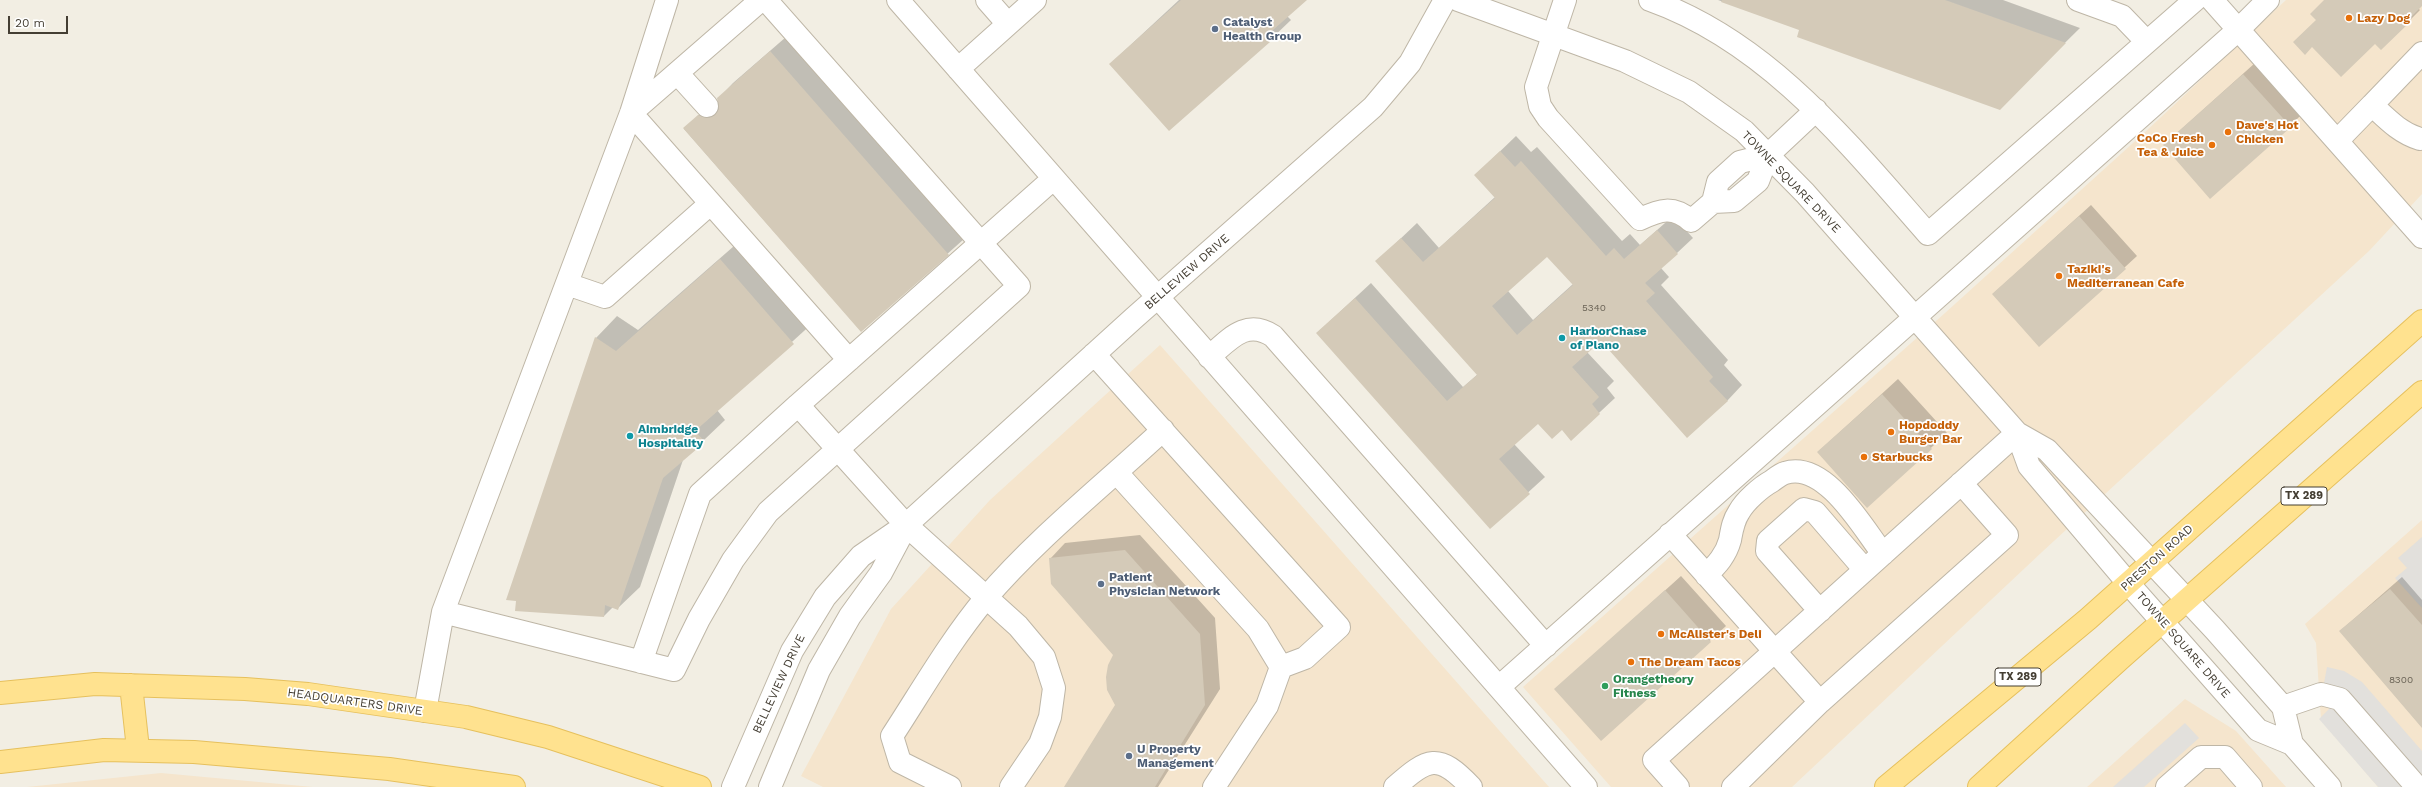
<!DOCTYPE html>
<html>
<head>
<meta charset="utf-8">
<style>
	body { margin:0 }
	#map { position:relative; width:2422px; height:787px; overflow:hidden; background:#f2eee3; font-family:"Work Sans",sans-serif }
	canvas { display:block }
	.scale { position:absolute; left:8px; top:16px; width:60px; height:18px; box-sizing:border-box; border:2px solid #443e33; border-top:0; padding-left:5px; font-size:12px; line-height:14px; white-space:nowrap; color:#443e33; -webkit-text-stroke:3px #fff; paint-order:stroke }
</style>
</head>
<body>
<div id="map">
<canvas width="2422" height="787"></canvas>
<div class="scale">20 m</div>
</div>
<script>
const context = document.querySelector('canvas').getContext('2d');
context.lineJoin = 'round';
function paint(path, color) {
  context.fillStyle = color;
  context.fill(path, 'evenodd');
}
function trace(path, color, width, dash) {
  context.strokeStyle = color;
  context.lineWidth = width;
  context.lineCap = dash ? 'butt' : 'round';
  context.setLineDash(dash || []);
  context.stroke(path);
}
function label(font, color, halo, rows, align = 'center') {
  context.font = font + ' "Work Sans",sans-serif';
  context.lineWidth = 3.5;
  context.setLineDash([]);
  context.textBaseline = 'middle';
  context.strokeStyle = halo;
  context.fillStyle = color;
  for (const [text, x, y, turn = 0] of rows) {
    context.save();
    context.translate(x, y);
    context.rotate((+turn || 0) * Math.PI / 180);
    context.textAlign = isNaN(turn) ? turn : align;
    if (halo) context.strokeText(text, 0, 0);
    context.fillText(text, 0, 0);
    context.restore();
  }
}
paint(new Path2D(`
	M2286,0H2422V194L2369,251L2042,552L1792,787H1611L1523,687L1945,313L2143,134Z
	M1160,345L1549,787H823L801,776L891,609L990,500Z
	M2422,520V787H2378L2321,720L2316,643L2305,624Z
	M2185,699L2236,731L2286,787H2087Z
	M161,773L313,787H27Z`), '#f5e5cd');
paint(new Path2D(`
	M2422,537V608L2395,578L2407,568L2398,558Z
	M2327,667L2344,671L2362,682L2422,751V787H2378L2319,719L2329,709L2324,683Z
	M2185,723L2199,738L2144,787H2113Z`), '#e2e0dc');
paint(new Path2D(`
	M1179,0H1305L1287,16L1291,20L1269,41L1110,64Z
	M1718,0H2003L2080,28L1999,108L1801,30Z
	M2325,0H2422V4L2418,8L2420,10L2408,22L2375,43L2317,20Z
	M786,37L964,239L861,331L684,129L714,100L718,101V99L733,83Z
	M2255,63L2302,114L2290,126L2176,134Z
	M1516,136L1531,152L1537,147L1622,241L1630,234L1640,245L1673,216L1693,238L1661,268L1669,277L1661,285L1728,360L1724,365L1742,385L1727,401L1601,340L1587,352L1614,381L1607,388L1615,398L1571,439L1562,429L1538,423L1514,444L1545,477L1490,527L1317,333L1371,283L1463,387L1478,374L1377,261L1417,223L1439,248L1495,197L1491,160ZM1547,256L1573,284L1533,320L1508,291Z
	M2091,205L2137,256L2039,346L1993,294Z
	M742,239L815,321L717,410L725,420L683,460L640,587L618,608L613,607L604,616L596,338L617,316L638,330Z
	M1898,379L1947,433L1867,507L1818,452Z
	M1140,535L1215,618L1220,689L1158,787H1068L1116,705L1114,654L1050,559L1065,543Z
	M1681,576L1726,626L1601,740L1556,689Z
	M2402,577L2422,600V727L2340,631Z`), '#0003');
paint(new Path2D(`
	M1181,0H1307L1265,37L1270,42L1169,131L1109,64Z
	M1722,0H1945L2066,43L2000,110L1797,37L1799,30L1721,2Z
	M2324,0H2422V6L2407,21L2409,23L2381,50L2375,44L2341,77L2312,47L2305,55L2293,42L2316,20L2310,14Z
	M770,51L949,255L861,332L683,128L698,115L709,118L715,115L719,109L717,98Z
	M2243,74L2291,127L2210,199L2163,145Z
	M1500,151L1515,167L1521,161L1606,256L1614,248L1624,259L1657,230L1678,254L1645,283L1655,293L1646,301L1713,377L1709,381L1728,401L1687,438L1601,341L1572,367L1599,397L1592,404L1600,414L1571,441L1562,430L1552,439L1538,424L1499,459L1530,494L1490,529L1316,333L1355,298L1447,401L1477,375L1375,261L1401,238L1423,262L1495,198L1474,175ZM1547,257L1573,285L1517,335L1492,306Z
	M2079,216L2126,269L2039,347L1992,294Z
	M720,259L794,344L695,431L705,442L663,478L618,610L605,605L604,617L515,611L516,601L506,600L595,337L616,351Z
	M1882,394L1932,449L1867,508L1817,452Z
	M1125,550L1200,634L1205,705L1155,787H1064L1115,705L1107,690L1106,677L1108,665L1113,655L1051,584L1049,558Z
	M2390,589L2422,625V728L2339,631Z
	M1665,590L1711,642L1601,741L1554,689Z`), '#d4cab8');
const minor = new Path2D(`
	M761,0L631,113L849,360
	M898,0L1586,787
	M987,0L1008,24
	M1458,0L1625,61L1689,92L1744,131L1805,193L2017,433L2047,450L2215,630L2283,707L2292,744L2330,787
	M1565,0L1536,87L1540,106L1548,118L1640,219C1660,210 1673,205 1691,221L1713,202L1718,182L1740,162L1768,155
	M1650,0C1768,42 1848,143 1928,234L2147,42L2122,16L2078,0
	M2212,0L2422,237
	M2147,42L2195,0
	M958,69L1035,0
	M678,74L707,106
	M2372,105L2422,53
	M2337,141L2372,105C2387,119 2400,133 2420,139
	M1713,202L1734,201L1758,181L1768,155L1816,110
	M567,284L605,297L710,204
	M1094,354L1339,627L1305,658L1281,667
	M1209,357C1229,340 1246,318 1273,336L1546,646
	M2017,433L2029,466L2128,583L2258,730L2292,744
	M1117,473L1258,629L1281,667L1267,706L1214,787
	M1670,534L1820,702
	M1706,575C1717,565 1726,555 1730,540C1732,529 1733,521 1739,512C1745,501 1761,487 1772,481C1776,478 1781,474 1785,473C1825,460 1863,528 1883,554
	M1820,611L1767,551L1768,541L1804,509L1815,512L1865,570
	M443,612L674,670L699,619L733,560L768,512L1019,286L766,0
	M641,662L700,494L798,405
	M1499,687L2238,30L2268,0
	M2283,707L2321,694L2340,699L2417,787
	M425,711L443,612L631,113L667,0
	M733,787L792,651L825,597L861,556L906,525L1134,318L1373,107L1410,63L1445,0
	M770,787L819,670L850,616L881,573L905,528
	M950,787L900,762L892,736C922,690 950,641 985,599C1038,537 1104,485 1163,430
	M1011,787L1040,744L1050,717L1054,688L1044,657L1018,626L906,525L798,405L1053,179
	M1395,787C1428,758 1438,752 1471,787
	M1678,787L1654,760L2017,433
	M1733,787L1820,702L2007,535L1961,483
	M2167,787L2201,757H2225L2251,787`);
const major = new Path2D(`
	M131,685L138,749
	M0,693L95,684L245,689L308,694L466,717L548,737L700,787
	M0,762L104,750L194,752L389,769L514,787
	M1886,787L2088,619L2422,321
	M1979,787L2121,658L2422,392`);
trace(minor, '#beb6a6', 24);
trace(major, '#e6c05d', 24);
trace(minor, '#fff', 22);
trace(major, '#ffe28f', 22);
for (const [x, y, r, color] of [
	[2349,18,4,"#e8710a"],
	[1215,29,4,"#5c6f8a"],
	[2228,132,4,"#e8710a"],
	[2212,145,4,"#e8710a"],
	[2059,276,4,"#e8710a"],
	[1562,338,4,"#0f9aa8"],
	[1891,432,4,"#e8710a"],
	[630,436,4,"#0f9aa8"],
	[1864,457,4,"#e8710a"],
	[1101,584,4,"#5c6f8a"],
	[1661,634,4,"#e8710a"],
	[1631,662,4,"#e8710a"],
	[1605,686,4,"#2e9e5b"],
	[1129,756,4,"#5c6f8a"]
]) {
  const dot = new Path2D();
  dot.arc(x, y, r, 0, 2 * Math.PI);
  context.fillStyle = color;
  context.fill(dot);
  trace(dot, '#fff', 1.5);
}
label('10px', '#686154', null, [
	["5340",1594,308],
	["8300",2401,680]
]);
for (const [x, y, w] of [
	[2304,496,46],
	[2018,677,46]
]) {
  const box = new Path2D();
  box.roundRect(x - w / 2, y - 9, w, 18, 3);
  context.fillStyle = '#fff';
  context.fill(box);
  trace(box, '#443e33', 1);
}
label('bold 11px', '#443e33', null, [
	["TX 289",2304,496],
	["TX 289",2018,677]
]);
label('bold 12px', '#c56008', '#fff', [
	["Lazy Dog",2357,18],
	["Dave's Hot",2236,125],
	["Chicken",2236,139],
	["CoCo Fresh",2204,138,"right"],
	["Tea & Juice",2204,152,"right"],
	["Taziki's",2067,269],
	["Mediterranean Cafe",2067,283],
	["Hopdoddy",1899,425],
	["Burger Bar",1899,439],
	["Starbucks",1872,457],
	["McAlister's Deli",1669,634],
	["The Dream Tacos",1639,662]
], 'left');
label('bold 12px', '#4e5e75', '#fff', [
	["Catalyst",1223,22],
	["Health Group",1223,36],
	["Patient",1109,577],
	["Physician Network",1109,591],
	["U Property",1137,749],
	["Management",1137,763]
], 'left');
label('12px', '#443e33', '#fff', [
	["TOWNE SQUARE DRIVE",1791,182,46],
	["BELLEVIEW DRIVE",1187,272,-41],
	["PRESTON ROAD",2157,558,-42],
	["TOWNE SQUARE DRIVE",2183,645,49],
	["BELLEVIEW DRIVE",779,684,-65],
	["HEADQUARTERS DRIVE",355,702,8]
]);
label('bold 12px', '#0d838f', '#fff', [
	["HarborChase",1570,331],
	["of Plano",1570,345],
	["Aimbridge",638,429],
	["Hospitality",638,443]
], 'left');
label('bold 12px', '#27864d', '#fff', [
	["Orangetheory",1613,679],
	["Fitness",1613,693]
], 'left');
</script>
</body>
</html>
